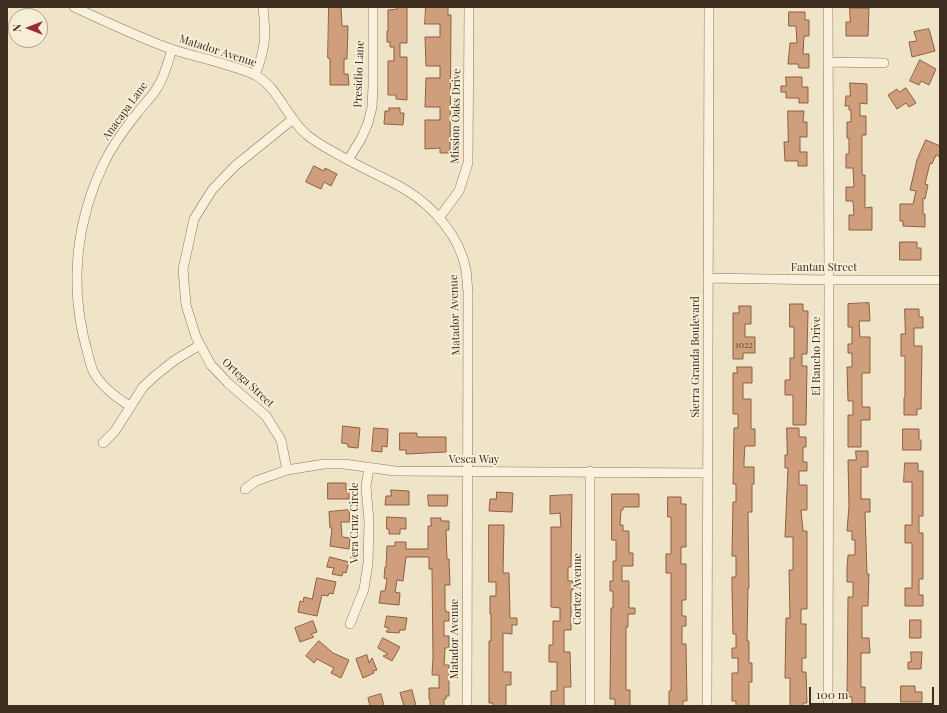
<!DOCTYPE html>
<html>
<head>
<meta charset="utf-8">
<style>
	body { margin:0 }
	#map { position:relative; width:947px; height:713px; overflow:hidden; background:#f0e4c8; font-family:"Playfair Display",serif }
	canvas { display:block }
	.frame { position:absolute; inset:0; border:8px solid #3d2e20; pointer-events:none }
	.north { position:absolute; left:8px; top:8px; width:40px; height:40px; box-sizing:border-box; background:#f7eed8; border:1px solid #ada18e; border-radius:50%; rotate:270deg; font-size:11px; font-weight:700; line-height:16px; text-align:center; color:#3d2e20 }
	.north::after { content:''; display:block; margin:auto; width:14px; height:18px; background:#9e2a2b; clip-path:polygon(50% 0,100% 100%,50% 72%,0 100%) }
	.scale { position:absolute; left:809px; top:687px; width:125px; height:18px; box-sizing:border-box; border:2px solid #3d2e20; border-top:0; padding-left:5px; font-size:12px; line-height:14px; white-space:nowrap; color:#3d2e20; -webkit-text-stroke:3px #f7eed8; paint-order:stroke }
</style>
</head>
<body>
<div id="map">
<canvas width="947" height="713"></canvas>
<div class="frame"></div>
<div class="north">N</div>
<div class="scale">100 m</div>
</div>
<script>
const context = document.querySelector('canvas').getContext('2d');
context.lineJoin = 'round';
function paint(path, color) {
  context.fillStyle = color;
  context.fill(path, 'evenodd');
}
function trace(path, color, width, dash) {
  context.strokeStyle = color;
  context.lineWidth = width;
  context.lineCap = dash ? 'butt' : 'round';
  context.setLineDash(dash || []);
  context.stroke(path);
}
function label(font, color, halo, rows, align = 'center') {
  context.font = font + ' "Playfair Display",serif';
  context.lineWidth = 4;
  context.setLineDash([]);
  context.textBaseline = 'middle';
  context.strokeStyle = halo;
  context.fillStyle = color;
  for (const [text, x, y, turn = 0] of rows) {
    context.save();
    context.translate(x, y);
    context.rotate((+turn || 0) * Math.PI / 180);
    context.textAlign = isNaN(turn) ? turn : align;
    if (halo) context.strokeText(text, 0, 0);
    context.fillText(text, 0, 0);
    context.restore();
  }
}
const building = new Path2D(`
	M329,7H341L342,26H348L347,59H344V74H348L349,85H330V59L328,58Z
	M397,7H407V43H400V57H407V100L396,99V95H388V61H394V47H390V42H387V31H388V10L397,9Z
	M426,7H448V15H451L450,153H440V148L425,149V120H440V107H425L426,78H440V66H426L425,37H440V24H425Z
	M850,8H869L868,36H846V22H850Z
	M789,12H805V20H809V36H804L803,54H809V68H799L798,64H788L790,43H797L796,26H789Z
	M929,29L935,51L912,57L909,42L917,41L914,32Z
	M920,60L936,69L929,85L921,81L919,85L910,81Z
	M786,77H802V87H808V103H799V98H786V92H781V86H786Z
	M850,83L867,84V104L860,103V116H866V135H862V175H865V208L872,207V230H849V215H854L853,201H846V187H854L853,168H846V154H849V138H847V122H851V110H849V106H845L846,96H850Z
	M906,88L916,103L909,107L906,103L897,109L888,95L897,89L899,92Z
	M389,108H400V113H404L403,125L384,124L385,111H389Z
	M788,111H804L803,122H807V137H800V152H807V166H798V161H785L784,142H788Z
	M926,140L940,146V157L936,155L932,164L930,163L925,184L928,185L925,199L923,198V214H925V227L903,226V221H900V204H913L916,191L910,190L917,160Z
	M314,166L324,171L325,168L337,174L331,186L324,182L321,189L306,182Z
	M900,242H917V248H921V260H900Z
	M869,303L870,321H859L860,337H870V373H862V407H870V420H861V447H848V415H853V401H848L847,367H852V353H848V344H852V327H848V304Z
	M790,304H803V311H808L807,354H802V366H807L806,425H793V395H785V380H790V358H794V327H790Z
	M739,306H751V324H745V337H755V353H743V359H733V313H739Z
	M905,309H919V317H923V328H914V346H922L921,409H917V415H904V398H905V356H901V334H905Z
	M737,367H752V383H743V399H751V429H755V446H745L744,461V467H754V484H752V512H748L749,588H748L747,641H749V663H752V682H749V706H736V701H732V673H738V658H732V648H736V634H733L732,588V577H736V556H732L733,502H736V484H733L734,428H738V414H733V373H737Z
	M343,426L360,428L358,448L348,447V444L342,443Z
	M374,428L388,429L387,447L382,446V452L372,451Z
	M787,428H799V437H806V447H803V462H807V471H799V485H807V510H801L803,531H807V609H801V624H806V658H802V672H806L807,703H803V706H790V678H785L786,618H790L789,570H793V537H785L788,468H785V455H787Z
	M903,429H919V440H921V450H903Z
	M400,433H417V437H446V452L406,454V450H400Z
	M856,451H868V467H861V499H870V512H865L867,574H869L868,606H862V638H869L870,653H861V687H865V706H852V697H847L848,597H853V582H847V568L848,555H855V540H852V531H847L849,506L848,460H856Z
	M905,463H918V471H923V516H919V533H923V579H919V595H923V606H905V588H912V543H905V525H912V482H904Z
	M328,483H346V490H349V499H328Z
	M391,490L409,491V505H385L386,496H391Z
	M497,492L513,493L512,512L489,511L490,499H496Z
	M612,494H639V507H623V510H621L620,525H623V531H629V553H633V566H622V581H629V608H635V614H628V627H626V690H630V706H615V699H610L611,608H613V591H610V581H613V561H616V540H612Z
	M428,495H448L447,506H429Z
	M572,495L571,567H568V581H573V590H571V630H564V652H570L571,687H564V706H551V691H557V662H549V645H553V621H560V608L551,607V527H561L560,513L550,514V496Z
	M668,497H681V504H686V547H681V564H686V600H682V616H686V626H682V644H686L687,701H683V706H669V691H671V573H666V554H671V517H668Z
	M349,510L350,522H341L342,537L350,538L349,549L330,546L332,528H330L329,512Z
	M387,517L406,518V529H400V534H389V529H387Z
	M431,518H441V521H449V530H446L447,559H449L450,585H445V610H446V612H449V621H444V636H449V648H445L444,665H449V696H446V699H444V706H430V699H429V688H439V675H432L433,658L432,569H429V557H406L403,581L397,580L395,592L400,593L399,605L379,603L381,591H385L387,579L384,578L385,567H386L387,546H395V542H406V549H428V526H431Z
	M489,525H504L503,573H509L510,618H517V625H512V634L503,633V672H511V685H506V706H493V703H489V641H491V614H490V596H496V582H489Z
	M330,557L349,562L346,573L343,572L342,576L332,574L334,568L327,567Z
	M317,578L336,582L333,594L329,593L328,596L322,595L317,616L298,612L300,601L303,602L304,597L312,599Z
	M387,616L407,618L405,630H400L399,633L386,632L389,628L385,627Z
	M910,620H921V638H910Z
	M313,621L317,632L311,634L314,637L300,642L295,628Z
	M383,638L400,647L392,661L383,656L388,654L378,648Z
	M319,641L333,653L349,660L341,678L331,673L334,668L317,659L314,663L306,656Z
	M911,652H922L921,669H908V662H911Z
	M367,655L369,663L372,658L377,670L373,671L374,673L363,678L356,659Z
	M901,686H915V692H922V702H901Z
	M412,690L416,706H404L400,693Z
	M381,694L384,706H370L368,698Z`);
paint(building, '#cf9f7d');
trace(building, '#8d5f41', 1);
const minor = new Path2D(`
	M74,7C106,22 138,37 171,49C189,55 208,59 227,65C236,68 246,70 255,75C279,88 286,117 306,134C315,142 328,149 339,155C361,168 384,177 406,190C434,207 460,237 466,270C467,277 467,284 468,291L467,706
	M828,62L884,63
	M255,75C266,48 266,35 263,7
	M348,160L361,139L368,123L372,107L373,86V7
	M439,218L459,191L468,163L469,7
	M708,278L829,280H940
	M130,406C115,397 101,386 93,371C89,361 87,349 84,339C70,280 77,220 103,165C112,146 125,128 138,112C144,104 152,97 157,88C165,76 168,62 172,49
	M103,443L115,431L143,387L156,375L175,360L200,345
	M287,470L281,440L266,416L228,383L211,365L196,337L186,305L183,269L194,219L212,190L235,166L293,119
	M245,489L256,481L287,470L324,464H344L395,471L708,473
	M350,624L364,589L368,563L369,521L366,487L369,467
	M590,706V471
	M707,706L709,7
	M828,706L829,280L828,7`);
trace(minor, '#8d765c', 10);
trace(minor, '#faf1dc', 9);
label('9px', '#624a37', null, [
	["1022",744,345]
]);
label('11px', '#3d2e20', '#f7eed8', [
	["Matador Avenue",218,51,18],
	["Presidio Lane",359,74,-88],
	["Anacapa Lane",125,111,-54],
	["Mission Oaks Drive",456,116,-89],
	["Fantan Street",824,268],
	["Matador Avenue",455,315,-92],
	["El Rancho Drive",817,356,-90],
	["Sierra Granda Boulevard",696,357,-90],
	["Ortega Street",248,383,43],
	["Vesca Way",474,460],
	["Vera Cruz Circle",355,523,-90],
	["Cortez Avenue",578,589,-90],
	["Matador Avenue",455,639,-90]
]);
</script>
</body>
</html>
